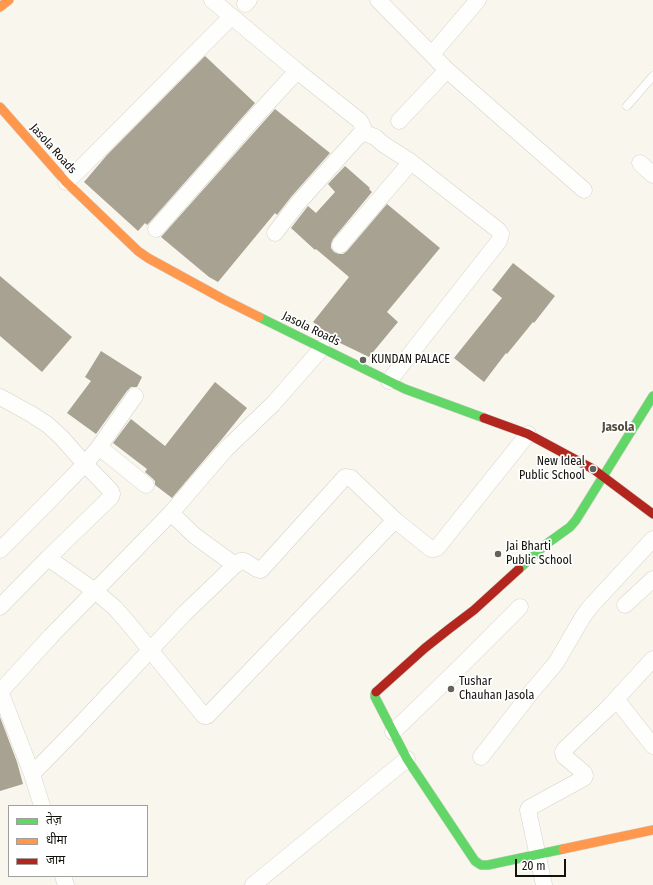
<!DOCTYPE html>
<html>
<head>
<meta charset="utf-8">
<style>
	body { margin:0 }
	#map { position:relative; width:653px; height:885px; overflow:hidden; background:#f9f6ee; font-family:"Fira Sans Condensed","Noto Sans Devanagari",sans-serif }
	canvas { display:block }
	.legend { position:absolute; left:8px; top:805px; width:140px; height:72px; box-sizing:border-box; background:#fff; border:1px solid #a1a09e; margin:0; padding:5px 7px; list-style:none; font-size:12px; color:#13120d }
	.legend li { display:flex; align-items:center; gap:8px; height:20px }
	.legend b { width:20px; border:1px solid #a1a09e }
	.scale { position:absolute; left:515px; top:859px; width:51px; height:18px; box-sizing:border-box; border:2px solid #13120d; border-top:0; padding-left:5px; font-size:12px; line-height:14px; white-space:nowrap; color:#13120d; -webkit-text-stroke:3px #fff; paint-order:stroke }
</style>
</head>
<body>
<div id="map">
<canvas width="653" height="885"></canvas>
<ul class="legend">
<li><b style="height:5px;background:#63d668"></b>तेज़</li>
<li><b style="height:5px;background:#ff974d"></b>धीमा</li>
<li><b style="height:5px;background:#b3261e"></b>जाम</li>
</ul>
<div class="scale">20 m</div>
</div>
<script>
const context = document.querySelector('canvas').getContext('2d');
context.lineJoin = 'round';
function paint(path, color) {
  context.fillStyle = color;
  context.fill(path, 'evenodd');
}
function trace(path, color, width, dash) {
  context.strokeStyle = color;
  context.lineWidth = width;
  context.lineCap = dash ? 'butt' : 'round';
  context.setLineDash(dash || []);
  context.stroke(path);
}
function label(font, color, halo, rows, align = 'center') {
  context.font = font + ' "Fira Sans Condensed",sans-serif';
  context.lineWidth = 3.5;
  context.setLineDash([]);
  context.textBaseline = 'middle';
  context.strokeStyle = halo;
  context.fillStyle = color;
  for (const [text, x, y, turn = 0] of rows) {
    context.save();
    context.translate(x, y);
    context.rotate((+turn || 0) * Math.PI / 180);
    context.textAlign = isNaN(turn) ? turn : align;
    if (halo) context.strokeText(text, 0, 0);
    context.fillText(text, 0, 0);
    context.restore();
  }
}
paint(new Path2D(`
	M205,56L255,103L149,223L147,225L145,223L138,231L84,182L107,155Z
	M275,109L330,153L291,197L277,215L275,213L218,282L209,277L161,237Z
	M345,166L370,188L369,189L372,192L333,239L331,244V248L334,252L339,254H343L347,251L387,204L440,248L387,312L398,322L369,357L338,342L313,322L349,277L316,249L315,250L291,228L308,206L316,213L335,192L328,184Z
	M513,263L555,296L534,323L533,322L507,354L506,353L484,382L454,358L502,298L492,290Z
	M0,276L72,337L42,372L0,336Z
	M101,351L142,377L137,387H131L127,391L96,434L67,413L91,381L85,377Z
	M215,382L247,408L222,439L172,498L155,485V481L152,478L145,472L147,469L113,443L131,419L165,446Z
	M0,717L17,762L23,784L0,791Z`), '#a8a292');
const lane = new Path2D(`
	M627,106L653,76`);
const street = new Path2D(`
	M212,0L297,71L360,121L363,127L362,132L298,203L275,233
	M378,0L447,70L584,190
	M245,4L249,0
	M432,54L478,0
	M399,121L447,70
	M362,132L375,137L383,144L411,162L498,230L501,234L499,241L389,381
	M640,163L653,175
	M66,182L79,170L231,17
	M156,229L255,117L297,71
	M340,245L411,162
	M0,397L31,414L48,425L62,438L85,464L111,491L112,494L111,497L48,558L95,591L171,513L226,449L273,404L322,348
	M99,447L146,485
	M171,513L195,536L235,565
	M0,550L47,503L85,464L99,447L135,396
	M625,605L653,579
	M0,607L48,558
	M0,691L32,774L42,806
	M0,692L51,636L95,591L115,608L129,624L204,716H207L395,520
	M616,699L653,746
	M393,732L461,666L520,607
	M481,757L533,690L556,663L567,644L584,615L591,606L653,539
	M32,774L77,728L185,613L235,565L241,561H244L257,569L261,570L345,477L351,478L395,520L431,549H434L437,548L528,434
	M63,876L66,885
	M253,885L407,759
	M544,885L528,810L529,808L584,778L585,776L584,773L564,756L563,752L565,749L607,709L653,659`);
const fast = new Path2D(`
	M259,317L405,389L484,418
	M519,569L545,545L570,527L576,520L653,396
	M376,692L375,694V697L407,759L475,861L481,865H488L563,849`);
const slow = new Path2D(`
	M0,7L9,0
	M0,107L66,182L138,251L148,258L223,299L259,317
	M563,849L653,830`);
const jam = new Path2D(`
	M484,418L528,434L593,469L653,514
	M376,692L425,648L449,629L474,610L519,569`);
trace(lane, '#d4d2cb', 9);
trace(street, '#d4d2cb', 17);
trace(fast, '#d4d2cb', 10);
trace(slow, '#d4d2cb', 10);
trace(jam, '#d4d2cb', 10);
trace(lane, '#fefefc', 8);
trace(street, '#fefefc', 16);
trace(fast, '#63d668', 9);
trace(slow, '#ff974d', 9);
trace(jam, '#b3261e', 9);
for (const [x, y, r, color] of [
	[363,360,4,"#64625c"],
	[593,469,4,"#64625c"],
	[498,554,4,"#64625c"],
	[451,689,4,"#64625c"]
]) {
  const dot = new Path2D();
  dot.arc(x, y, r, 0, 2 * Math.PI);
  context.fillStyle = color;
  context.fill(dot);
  trace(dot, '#fff', 1.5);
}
label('12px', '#13120d', '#fff', [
	["Jasola Roads",53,149,48],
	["Jasola Roads",311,329,26]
]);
label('12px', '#13120d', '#fff', [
	["KUNDAN PALACE",371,360],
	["New Ideal",585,462,"right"],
	["Public School",585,476,"right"],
	["Jai Bharti",506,547],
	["Public School",506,561],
	["Tushar",459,682],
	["Chauhan Jasola",459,696]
], 'left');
label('bold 13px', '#534f43', '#fff', [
	["Jasola",618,427]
]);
</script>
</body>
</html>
